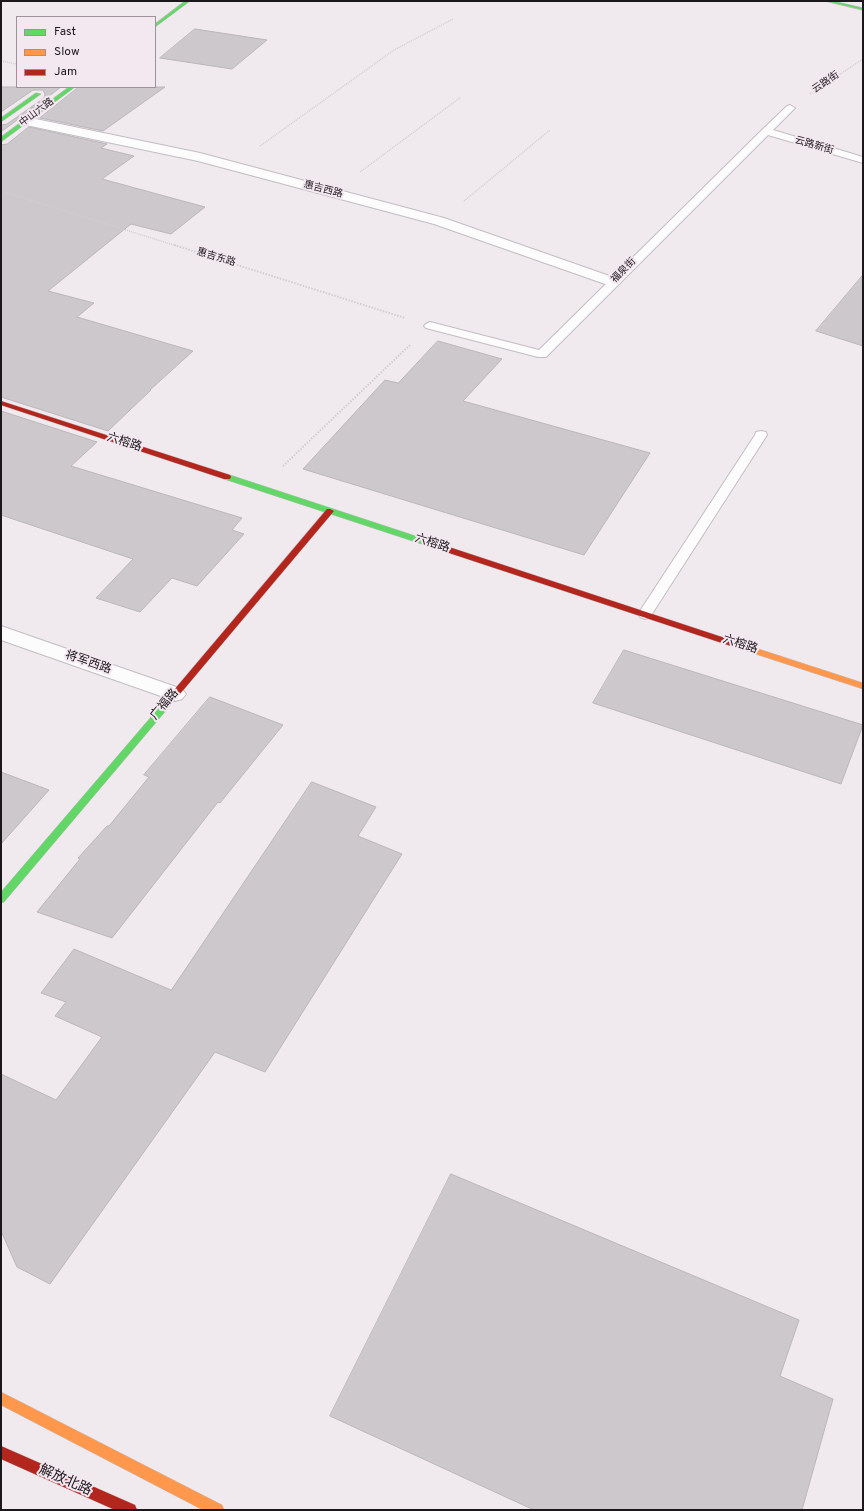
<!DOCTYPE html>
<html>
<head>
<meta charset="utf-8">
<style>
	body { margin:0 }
	#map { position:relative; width:864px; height:1511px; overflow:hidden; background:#f0eaef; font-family:Overpass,sans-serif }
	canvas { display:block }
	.frame { position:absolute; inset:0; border:2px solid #1c171b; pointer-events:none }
	.legend { position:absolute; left:16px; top:16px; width:140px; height:72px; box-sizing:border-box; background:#f3e7f0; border:1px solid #9d949b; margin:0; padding:5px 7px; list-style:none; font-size:12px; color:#1c171b }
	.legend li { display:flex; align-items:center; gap:8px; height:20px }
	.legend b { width:20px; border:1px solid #9d949b }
</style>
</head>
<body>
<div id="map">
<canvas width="864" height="1511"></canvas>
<div class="frame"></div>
<ul class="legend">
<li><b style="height:5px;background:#63d668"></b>Fast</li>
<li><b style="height:5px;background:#ff974d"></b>Slow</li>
<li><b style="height:5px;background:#b3261e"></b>Jam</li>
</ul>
</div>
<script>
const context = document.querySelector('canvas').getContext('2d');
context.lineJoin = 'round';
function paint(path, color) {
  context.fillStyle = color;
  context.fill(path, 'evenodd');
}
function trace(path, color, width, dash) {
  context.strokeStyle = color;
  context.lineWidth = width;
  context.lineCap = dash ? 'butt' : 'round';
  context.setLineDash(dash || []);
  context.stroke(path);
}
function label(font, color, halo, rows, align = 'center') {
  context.font = font + ' Overpass,"Noto Sans SC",sans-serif';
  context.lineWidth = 4;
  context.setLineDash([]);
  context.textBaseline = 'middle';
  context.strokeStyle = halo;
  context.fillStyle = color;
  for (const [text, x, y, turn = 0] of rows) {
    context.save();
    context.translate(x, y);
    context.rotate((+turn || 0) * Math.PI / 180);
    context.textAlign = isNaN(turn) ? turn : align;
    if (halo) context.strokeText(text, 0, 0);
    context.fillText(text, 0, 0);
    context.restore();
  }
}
const building = new Path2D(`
	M195,29L267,40L232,69L160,58Z
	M1,87H61L1,132V125L7,124L44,98L45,94L43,90H33L1,112Z
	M79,87H165L103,131L40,118Z
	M29,127L107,144L101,148L134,156L102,179L205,207L171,234L131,224L48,291L94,303L77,317L193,351L150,390H151L108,431L1,397V145L7,144Z
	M863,275V346L816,331Z
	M438,341L502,359L463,401L650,453L584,555L303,469L385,380L398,383Z
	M1,411L97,442L71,466L242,518L232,530L244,534L197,586L172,578L140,612L96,598L133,559L1,515Z
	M624,650L863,725L841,784L593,703Z
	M210,697L283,725L220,803L218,802L112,938L37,912L80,859L78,858L107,826H109L149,777L144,775Z
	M1,772L49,790L1,844Z
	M312,782L376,807L358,836L402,854L265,1072L215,1052L50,1284L17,1267L1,1231V1074L56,1100L102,1037L55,1016L66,1002L41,993L74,949L171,990Z
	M451,1174L799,1320L780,1376L833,1399L802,1510H534L330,1416Z`);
paint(building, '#cdc8cc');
trace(building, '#bab6ba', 1);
const lane = new Path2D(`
	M790,105L795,108L773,130L863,157V163L768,135L546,357H538L426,328L424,326L426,324L430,322L539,350L763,129L787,106Z
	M761,431L766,432L767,435L650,617L645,619L640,617L638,614L640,611L755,435L756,432Z`);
const street = new Path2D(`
	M26,117L200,153L444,218L618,279L621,282L618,285L613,287L608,285L434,224L198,161L21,124L19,121L21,118Z
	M1,626L182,689L186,694L182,699L175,701L1,640Z`);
const fast = new Path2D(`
	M185,1H190L155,27V24Z
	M825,1H833L863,8V10Z
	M69,87H75L1,142V137Z
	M36,93L41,94L1,122V118Z
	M224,475H230L449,547L450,549L449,551H443L224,479Z
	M166,702L169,703L170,705L169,707L4,902L1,903V892L163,703Z`);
const slow = new Path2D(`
	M734,641L863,683V689L731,646L730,644Z
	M1,1392L222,1505L224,1510H203L1,1405Z`);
const jam = new Path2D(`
	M1,401L230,475L231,477L230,479H224L1,405Z
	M327,509H330L334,511L169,707H163L162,705L163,703Z
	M443,547H449L737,642L738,644L734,647L731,646L443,551L442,549Z
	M1,1446L135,1505L137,1510H115L1,1459Z`);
trace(lane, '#c2bdc1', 2);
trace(street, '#c2bdc1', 2);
trace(fast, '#c2bdc1', 1);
trace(slow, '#c2bdc1', 1);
trace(jam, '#c2bdc1', 1);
trace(new Path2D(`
	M1,61L17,64
	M810,94L863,59
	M260,146L394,50L453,19
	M360,172L461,97
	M1,191L177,246
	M464,201L550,130`), '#d0ced0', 1.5, [1, 1]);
trace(new Path2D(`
	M174,245L405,318
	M283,466L411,344`), '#d0ced0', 2, [1.5, 1.5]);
paint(lane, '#fdfcfd');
paint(street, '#fdfcfd');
paint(fast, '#63d668');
paint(slow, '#ff974d');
paint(jam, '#b3261e');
label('10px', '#1c171b', '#f3e7f0', [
	["云路街",826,83,-34],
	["中山六路",37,113,-37],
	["云路新街",814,146,16],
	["惠吉西路",323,190,15],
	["惠吉东路",216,258,17],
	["福泉街",624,271,-45]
]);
label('12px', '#1c171b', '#f3e7f0', [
	["六榕路",124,443,18],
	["六榕路",432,544,18],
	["六榕路",740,645,18],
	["将军西路",88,663,19],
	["广福路",165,705,-50]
]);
label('14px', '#1c171b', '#f3e7f0', [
	["解放北路",65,1481,24]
]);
</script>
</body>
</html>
